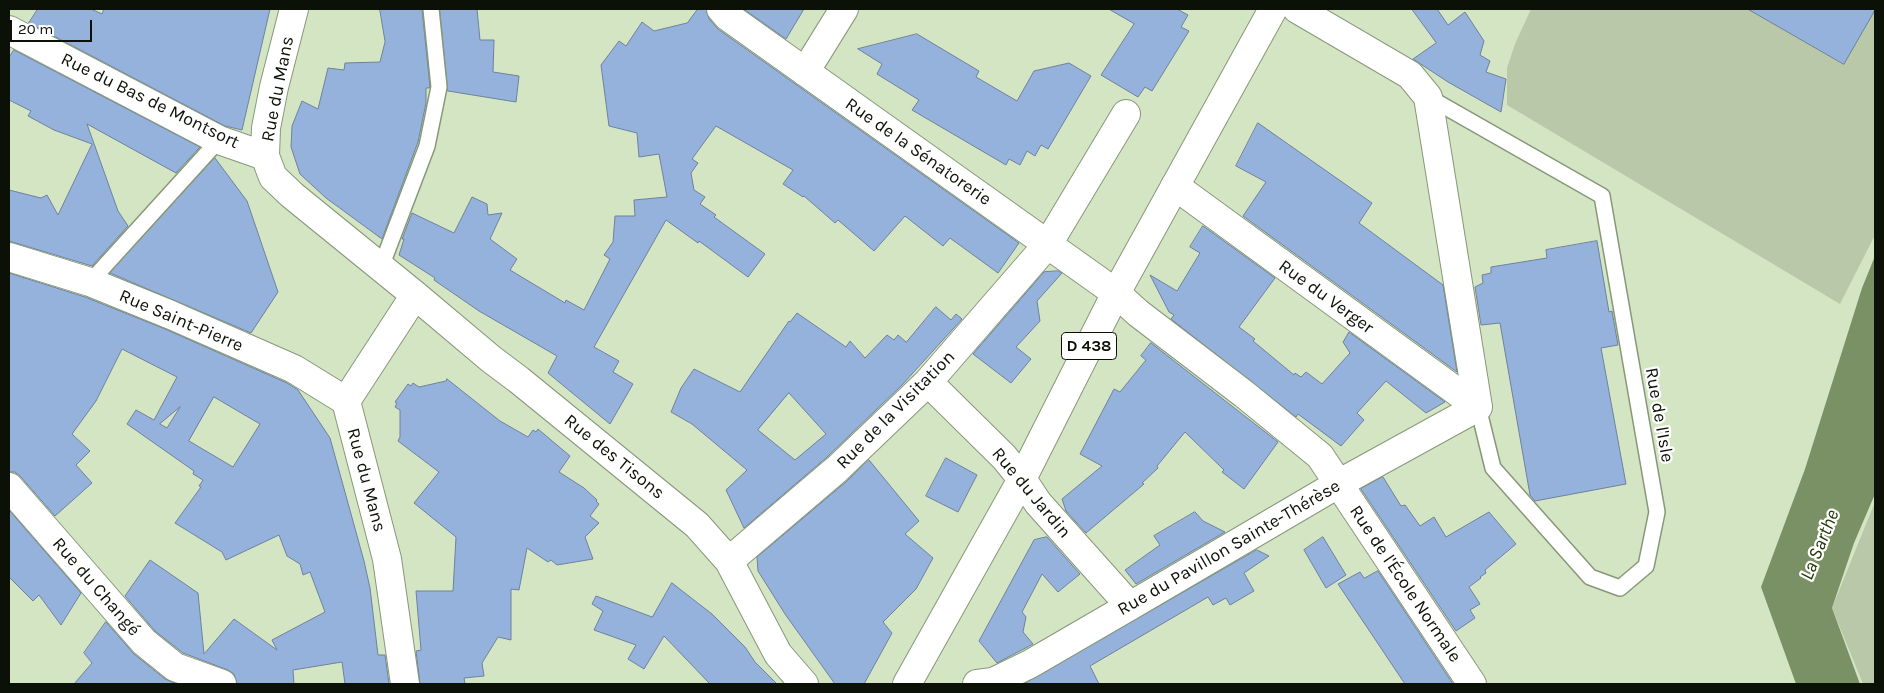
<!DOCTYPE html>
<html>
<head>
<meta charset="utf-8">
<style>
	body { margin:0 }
	#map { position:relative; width:1884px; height:693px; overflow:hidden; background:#d4e5c4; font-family:Karla,sans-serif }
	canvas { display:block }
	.frame { position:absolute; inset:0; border:10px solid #0b1106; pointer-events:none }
	.scale { position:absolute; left:10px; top:20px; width:82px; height:22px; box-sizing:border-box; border:2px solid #0b1106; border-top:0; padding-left:6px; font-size:15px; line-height:18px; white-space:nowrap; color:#0b1106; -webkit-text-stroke:4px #fff; paint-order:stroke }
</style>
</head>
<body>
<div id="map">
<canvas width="1884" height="693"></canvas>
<div class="frame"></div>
<div class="scale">20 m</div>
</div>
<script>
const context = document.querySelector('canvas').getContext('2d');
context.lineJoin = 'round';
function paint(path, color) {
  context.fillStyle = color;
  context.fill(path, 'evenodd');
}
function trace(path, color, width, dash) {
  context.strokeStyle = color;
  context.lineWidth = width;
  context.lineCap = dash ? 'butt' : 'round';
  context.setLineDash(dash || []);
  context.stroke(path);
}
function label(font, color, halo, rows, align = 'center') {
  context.font = font + ' Karla,sans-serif';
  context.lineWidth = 4.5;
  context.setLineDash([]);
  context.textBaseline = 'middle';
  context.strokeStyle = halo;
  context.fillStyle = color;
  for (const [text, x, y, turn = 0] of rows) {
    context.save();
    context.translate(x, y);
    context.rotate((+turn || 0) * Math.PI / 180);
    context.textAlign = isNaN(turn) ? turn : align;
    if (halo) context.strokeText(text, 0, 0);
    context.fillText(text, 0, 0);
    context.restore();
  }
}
paint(new Path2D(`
	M1531,9H1875V235L1840,304L1507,105V68L1515,44Z
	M1875,502V684H1863L1832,608Z`), '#b8c8a9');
paint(new Path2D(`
	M1875,256V494L1854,543L1832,608L1860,684H1796L1761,587L1805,469L1862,288Z`), '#7a9165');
const building = new Path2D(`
	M38,9H91L102,14L104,9H270L242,130L225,126L29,23Z
	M380,9H422L430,87L429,88H426V103L418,142L382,239L326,198L300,174L291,147L292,126L302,101L318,109L328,68L344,70L345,63L380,62L385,42Z
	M440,9H477L480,40H494L493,72L519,76L516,102L448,91Z
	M698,9H706L709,19L718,29L1019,243L998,273L950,238L943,246L905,216L874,251L838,220L835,223L804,196L803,197L783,184L793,170L716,126L692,159L698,163L691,173L694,190L705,197L700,204L716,215L714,217L765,254L748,277L699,241L698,243L666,220L594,347L619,361L613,372L633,384L610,424L548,373L557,356L479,311L434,280L435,278L399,255L404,239H402L412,213L454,233L472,197L487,204L488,215L502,213L490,239L517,259L510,270L565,303L566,300L584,310L610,259L604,255L613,242L615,216H635L634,200L667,197L659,154L639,157L637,133L609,126L601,65L619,41L626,46L642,22L654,31L687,23Z
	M746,9H804L786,39L745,10Z
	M1109,9H1177L1188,15L1181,27L1189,31L1152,91L1145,87L1138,97L1101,75L1134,24Z
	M1412,9H1437L1448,25L1465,12L1484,41L1480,55L1490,61L1486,72L1506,79L1501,112L1448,82L1413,59L1436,43Z
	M1748,9H1875V10L1844,64Z
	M917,34L979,71L976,77L1017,101L1034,71L1069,63L1091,76L1048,149L1041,145L1035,156L1027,151L1020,165L1009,159L1006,165L912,110L919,100L877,74L882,64L858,49Z
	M14,50L200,147L176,173L87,124L118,211L128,226L92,266L9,241V190L41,198L47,195L58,215L92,144L54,130L28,116L31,111L9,100V58Z
	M1258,123L1372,203L1359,223L1443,285L1457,372L1243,216L1266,182L1236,166Z
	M215,158L247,201L278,292L251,333L110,273Z
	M1203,226L1275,278L1239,327L1255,339L1253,341L1294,375L1295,373L1301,377L1306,372L1322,384L1350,353L1343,342L1349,332L1445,402L1426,413L1386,381L1357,413L1364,420L1341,446L1298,414L1296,417L1171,319L1174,315L1169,312L1150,275L1177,291L1200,253L1190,247Z
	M1597,241L1609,312L1612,311L1618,345L1601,348L1626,484L1535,501L1530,495L1500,323L1481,325L1475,287L1483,283L1482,275L1491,273V267L1547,258L1546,250Z
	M1058,271L1062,273L1037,301L1040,321L1016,347L1031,359L1011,383L973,354L1044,272Z
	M9,273L85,297L165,329L287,383L298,390L330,438L364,561L370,588L378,655H385L389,684H345L342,662L293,670L294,684H237L234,674L228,670L183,653L155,631L125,596L150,560L198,593L204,654L234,619L277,650L272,640L325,612L310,572L303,575L300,564L287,556L279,535L226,560L222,552L175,523L201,487L199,486L203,480L193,474L194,471L127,424L136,410L154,420L177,377L122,349L96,401L72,434L90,451L76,465L92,483L55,516L21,477L15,472H9ZM214,397L260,424L233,467L189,441ZM180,407L167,428L160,424Z
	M936,307L951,320L956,314L962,319L902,385L827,457L744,528L726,490L747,470L692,424L671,412L681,388L694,369L740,392L789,321L790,322L797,313L846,347L850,341L865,358L887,335L894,340L898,335L906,342ZM789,393L826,434L795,460L758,430Z
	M1151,343L1278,442L1244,489L1222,472L1224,470L1185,432L1157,466L1158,468L1142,483L1144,484L1086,533L1066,511L1062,499L1102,466L1080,454L1114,389L1120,392L1146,360L1141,356Z
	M447,379L500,421L528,437L533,430L536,432L538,429L570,456L559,472L584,488L597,500L596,501L599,504L590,516L599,523L585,537L593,559L557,565L551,560L548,562L527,548L519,590L511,589V640L498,637L482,663L484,676L464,678L465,684H420L416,651L421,650L416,591H453L456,537L414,503L439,472L398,441L400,437V410L395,407L397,403L395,402L408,384L411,386L413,383L419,387L446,381Z
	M946,458L977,475L958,512L926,496Z
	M869,460L919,521L905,534L933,558L916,589L883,622L892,633L864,684H835L785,614L758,571L757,557L847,481Z
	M1383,477L1401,506L1405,505L1420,526L1434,517L1446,537L1489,512L1516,544L1485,570L1486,573L1480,577L1481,578L1469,587L1480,604L1470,610L1475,618L1456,631L1361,489Z
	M9,510L81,593L61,625L39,595L33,601L9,577Z
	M1195,512L1203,521L1225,532L1136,584L1125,570L1160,545L1154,536Z
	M1047,537L1080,574L1058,592L1042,574L1022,612L1026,617L1023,632L1033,644L997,663L979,641L1034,540Z
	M1323,537L1346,575L1326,588L1304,550Z
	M1257,550L1269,556L1244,573L1254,591L1230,605L1226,598L1213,605L1208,597L1090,666L1099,684H1024Z
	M1378,571L1453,684H1405L1338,584L1360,572L1364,578Z
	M672,583L712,614L745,647L755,662L777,684H710L664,636L644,669L628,659L636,645L594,630L603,611L592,604L596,596L652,617Z
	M106,622L134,654L165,679L177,684H74L92,663L84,653Z`);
paint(building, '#95b2dc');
trace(building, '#6e819c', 1);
const service = new Path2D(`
	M1428,97L1602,196L1657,512L1646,566L1620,588L1590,577L1493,468L1478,407
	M381,267L427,146L439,87L431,9
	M90,282L219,140`);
const minor = new Path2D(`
	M294,9L274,87L266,128L265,156L273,177L292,195L415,295L491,359L519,380L697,525L729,561L778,654L804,684
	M721,9L727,16L1116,293L1138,313L1244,394L1320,456L1472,684
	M1297,9L1410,75L1428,97L1478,407
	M9,30L219,140L265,156
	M805,72L844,9
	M1175,186L1478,407
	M9,257L90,282L171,315L294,369L346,401
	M928,382L1004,457L1022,479L1038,503L1130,606
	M9,487L144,642L175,667L222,684
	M729,561L837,469L928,382L1048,244L1126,114
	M405,684L387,559L346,401L415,295
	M977,684L993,682L1030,664L1130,606L1338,484L1478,407`);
const primary = new Path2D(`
	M907,684L1022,479L1116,293L1273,9`);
trace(service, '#879879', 18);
trace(minor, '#879879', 30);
trace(primary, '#879879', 30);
trace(service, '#fff', 15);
trace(minor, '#fff', 28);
trace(primary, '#fff', 28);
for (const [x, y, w] of [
	[1089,346,55]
]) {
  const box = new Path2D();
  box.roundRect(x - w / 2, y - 13.5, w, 27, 4);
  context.fillStyle = '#fff';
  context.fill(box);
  trace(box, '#0b1106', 1);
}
label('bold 16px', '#0b1106', null, [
	["D 438",1089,346]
]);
label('18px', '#0b1106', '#fff', [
	["Rue du Mans",278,89,-79],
	["Rue du Bas de Montsort",150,101,26],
	["Rue de la Sénatorerie",918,152,35],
	["Rue du Verger",1326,297,36],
	["Rue Saint-Pierre",181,321,23],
	["Rue de la Visitation",896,410,-45],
	["Rue de l'Isle",1659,415,80],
	["Rue des Tisons",614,457,39],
	["Rue du Mans",366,480,75],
	["Rue du Jardin",1031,493,50],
	["Rue du Pavillon Sainte-Thérèse",1229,548,-30],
	["Rue de l'École Normale",1405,584,56],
	["Rue du Changé",96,587,49]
]);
label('italic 19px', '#233906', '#fff', [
	["La Sarthe",1820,545,-68]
]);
</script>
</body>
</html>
